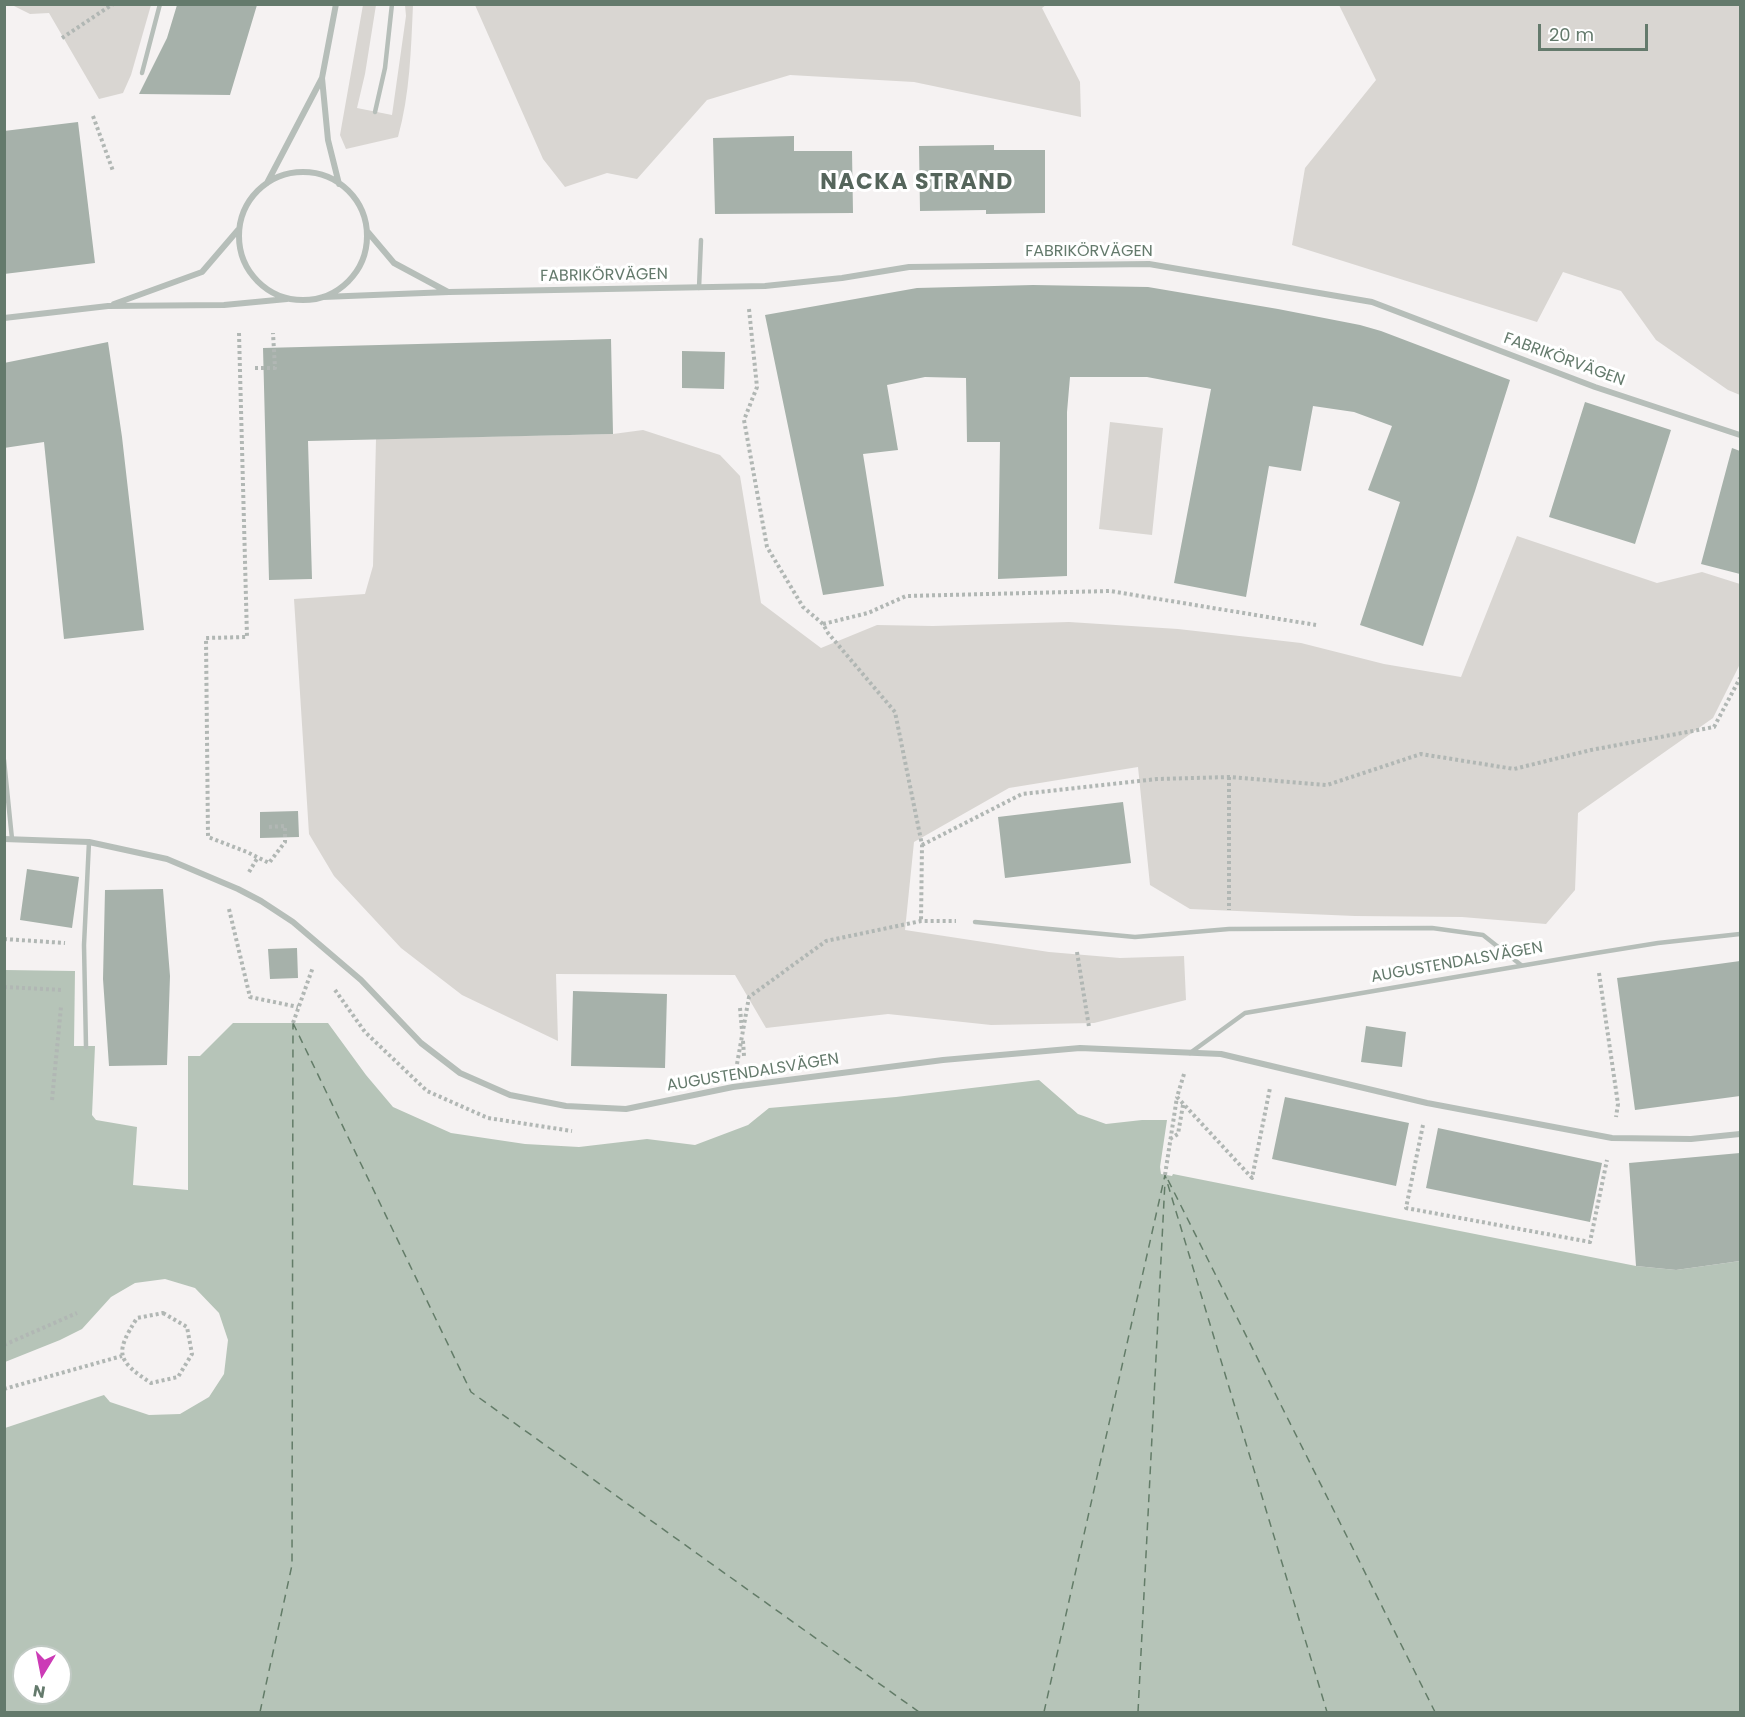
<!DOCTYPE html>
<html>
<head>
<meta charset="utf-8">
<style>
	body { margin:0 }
	#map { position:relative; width:1745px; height:1717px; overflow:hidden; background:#f5f2f2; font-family:Poppins,sans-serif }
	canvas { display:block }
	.frame { position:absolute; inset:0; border:6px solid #647a6c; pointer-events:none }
	.north { position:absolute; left:12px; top:1645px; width:60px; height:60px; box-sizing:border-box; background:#fff; border:2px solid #c1cac4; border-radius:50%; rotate:190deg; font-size:16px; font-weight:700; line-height:24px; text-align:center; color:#647a6c }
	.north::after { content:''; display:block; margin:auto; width:21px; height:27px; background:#cc3bb6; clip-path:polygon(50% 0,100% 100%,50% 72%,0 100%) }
	.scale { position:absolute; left:1538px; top:24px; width:110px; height:27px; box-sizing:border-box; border:3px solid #647a6c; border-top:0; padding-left:8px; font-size:18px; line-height:21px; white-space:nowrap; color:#647a6c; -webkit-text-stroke:4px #fff; paint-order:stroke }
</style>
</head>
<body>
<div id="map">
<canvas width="1745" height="1717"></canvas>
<div class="frame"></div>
<div class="north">N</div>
<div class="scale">20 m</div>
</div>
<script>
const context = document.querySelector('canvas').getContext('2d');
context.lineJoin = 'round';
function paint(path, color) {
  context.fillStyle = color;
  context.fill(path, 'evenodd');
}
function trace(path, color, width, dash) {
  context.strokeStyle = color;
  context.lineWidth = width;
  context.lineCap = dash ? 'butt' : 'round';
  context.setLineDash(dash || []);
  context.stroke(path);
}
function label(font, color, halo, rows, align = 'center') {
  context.font = font + ' Poppins,sans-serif';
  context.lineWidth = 6;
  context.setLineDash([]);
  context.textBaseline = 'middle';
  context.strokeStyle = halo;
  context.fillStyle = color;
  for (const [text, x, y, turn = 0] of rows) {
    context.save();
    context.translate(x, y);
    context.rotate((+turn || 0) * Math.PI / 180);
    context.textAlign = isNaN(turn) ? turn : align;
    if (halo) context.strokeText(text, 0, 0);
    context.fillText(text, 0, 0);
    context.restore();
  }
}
paint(new Path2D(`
	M12,5H151L131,75L123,93L99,99L49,13L30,14Z
	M363,5H376L365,74L357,108L392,115L406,16L405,5H413C411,49 410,94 398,137L346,149L340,135Z
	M475,5H1046L1042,8L1080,82L1081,117L914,82L790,75L707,100L637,179L607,173L565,187L543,159Z
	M1339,5H1740V395L1728,390L1656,340L1621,291L1563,272L1537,322L1292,245L1305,168L1376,80Z
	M1110,422L1163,428L1152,535L1099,529Z
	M643,430L720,455L740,476L761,603L821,648L877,625L933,626L1069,622L1178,629L1301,643L1384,664L1461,677L1517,536L1657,583L1702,572L1740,584V664L1713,718L1578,813L1575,890L1546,924L1462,917L1355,916L1190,909L1150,885L1138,767L1009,788L914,842L905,930L1049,952L1120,958L1184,956L1186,1000L1094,1023L991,1025L888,1014L766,1028L735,975L556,974L558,1041L462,995L401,948L334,876L309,834L294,599L365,594L373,566L376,439L613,434Z`), '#d9d6d2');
paint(new Path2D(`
	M5,970L75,971L74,1046H95L92,1115L96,1120L137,1127L133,1185L188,1190V1056H200L233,1023H328L366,1075L393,1107L451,1133L525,1144L579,1147L647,1139L695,1145L748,1125L769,1108L896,1097L1039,1080L1078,1114L1106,1124L1142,1120H1167L1160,1167L1161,1174L1172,1176L1173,1174L1636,1266L1676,1270L1740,1261V1712H5ZM24,1657H60V1693H24Z`), '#b6c4b8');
paint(new Path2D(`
	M165,1279L195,1288L219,1313L228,1340L224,1374L209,1397L180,1414L149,1415L110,1402L104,1395L5,1428V1362L60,1340L82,1329L111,1297L135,1283Z`), '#f5f2f2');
trace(new Path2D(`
	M293,1023L471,1392L919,1712
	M1168,1180L1435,1712
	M260,1712L292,1565L293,1024
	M1044,1712L1165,1175L1327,1712
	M1138,1712L1165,1181`), '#637c68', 1.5, [8, 6]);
paint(new Path2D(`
	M177,5H257L230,95L139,94L167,38Z
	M78,122L95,263L4,274V131Z
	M794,136V151H852L853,213L715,214L713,138Z
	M994,145V150H1045V213L986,214V210L920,211L919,146Z
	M1033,285L1148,287L1278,309L1360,325L1381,331L1510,380L1475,491L1423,646L1360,625L1400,502L1368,490L1392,426L1354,412L1313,406L1301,471L1269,466L1246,597L1174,583L1211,389L1147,377H1070L1067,412V576L998,579L1000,442H967L966,378L925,377L887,385L898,450L863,454L884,586L823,595L765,315L917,288Z
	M611,339L613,434L308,441L312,579L269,580L263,348Z
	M108,342L122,437L144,630L64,639L44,442L4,448V363Z
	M682,351L725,352L724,389L682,388Z
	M1585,402L1671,430L1635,544L1549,517Z
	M1732,448L1740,451V574L1701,564Z
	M1123,802L1131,863L1005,878L998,817Z
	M298,811L299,837L260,838V812Z
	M27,869L79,877L72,928L20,920Z
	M163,889L170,976L167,1065L109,1066L103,979L105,890Z
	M297,948L298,978L270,979L268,949Z
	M1740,961V1096L1635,1110L1617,978Z
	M573,991L667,994L665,1068L571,1066Z
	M1366,1026L1406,1032L1402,1067L1361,1062Z
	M1285,1097L1409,1123L1396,1186L1272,1159Z
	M1438,1128L1602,1163L1590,1222L1426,1188Z
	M1740,1153V1261L1676,1270L1636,1266L1629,1163Z`), '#a6b1aa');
trace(new Path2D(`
	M62,38L113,4
	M93,116L113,171
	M749,309L757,387L744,420L767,547L803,607L823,624L828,633L895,712L922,845L921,921
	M239,333L247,637L206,638L208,837L247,852L269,863L285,842V826L268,827
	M255,368H275L273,333
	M823,624L868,613L906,596L1110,591L1316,625
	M1229,777V910
	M922,845L1022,794L1157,779L1229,777L1327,785L1421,754L1514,769L1591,750L1714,727L1740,678
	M249,872L258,857
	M229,909L250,997L298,1007
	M4,939L65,943
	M1077,952L1089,1027
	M1599,973L1618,1104L1616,1117
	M4,987L63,990
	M335,990L365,1032L427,1091L488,1118L572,1131
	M740,1008L742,1031
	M293,1023L313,967
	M743,1041L744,1056
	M737,1064L749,997L826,941L921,921H956
	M1184,1074L1177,1097L1252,1178L1270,1088
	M52,1100L61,1007
	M1423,1125L1406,1208L1590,1242L1607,1160
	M1170,1139L1178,1134L1183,1105
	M1165,1175L1177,1097
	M163,1313L187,1327L192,1354L178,1377L151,1383C116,1360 115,1353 137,1318Z
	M4,1345L77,1313
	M4,1389L122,1356`), '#b1b7b4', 4, [3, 3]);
trace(new Path2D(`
	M142,73L160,4
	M375,112L385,68L392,4
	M699,288L701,240
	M4,760L12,839
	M975,922L1135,937L1229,929L1432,928L1483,935L1521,965
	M86,1047L84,945L89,842
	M1190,1053L1245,1013L1596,953L1658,943L1740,934`), '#b6beb9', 4.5);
trace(new Path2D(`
	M336,4L322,78L328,140L339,184
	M239 236a64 64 0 1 1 128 0a64 64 0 1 1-128 0Z
	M267,183L322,78
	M367,231L394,263L448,292
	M323,297L449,292L765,286L842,278L909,267L1149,264L1372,302L1595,387L1740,435
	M114,304L202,272L238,230
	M4,318L108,306L224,305L287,299
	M4,839L89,842L167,859L238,889L261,901L293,922L361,980L421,1043L460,1073L510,1095L566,1106L626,1109L733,1087L943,1060L1080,1048L1221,1054L1427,1103L1612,1138L1691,1139L1740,1134`), '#b6beb9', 6);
label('16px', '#647a6c', '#fff', [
	["FABRIKÖRVÄGEN",1089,252],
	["FABRIKÖRVÄGEN",604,276,-1],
	["FABRIKÖRVÄGEN",1564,360,20],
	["AUGUSTENDALSVÄGEN",1457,963,-10],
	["AUGUSTENDALSVÄGEN",753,1073,-9]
]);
context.letterSpacing = '1.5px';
label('bold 22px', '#55655b', '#fff', [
	["NACKA STRAND",917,183]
]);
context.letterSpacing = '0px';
</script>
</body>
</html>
